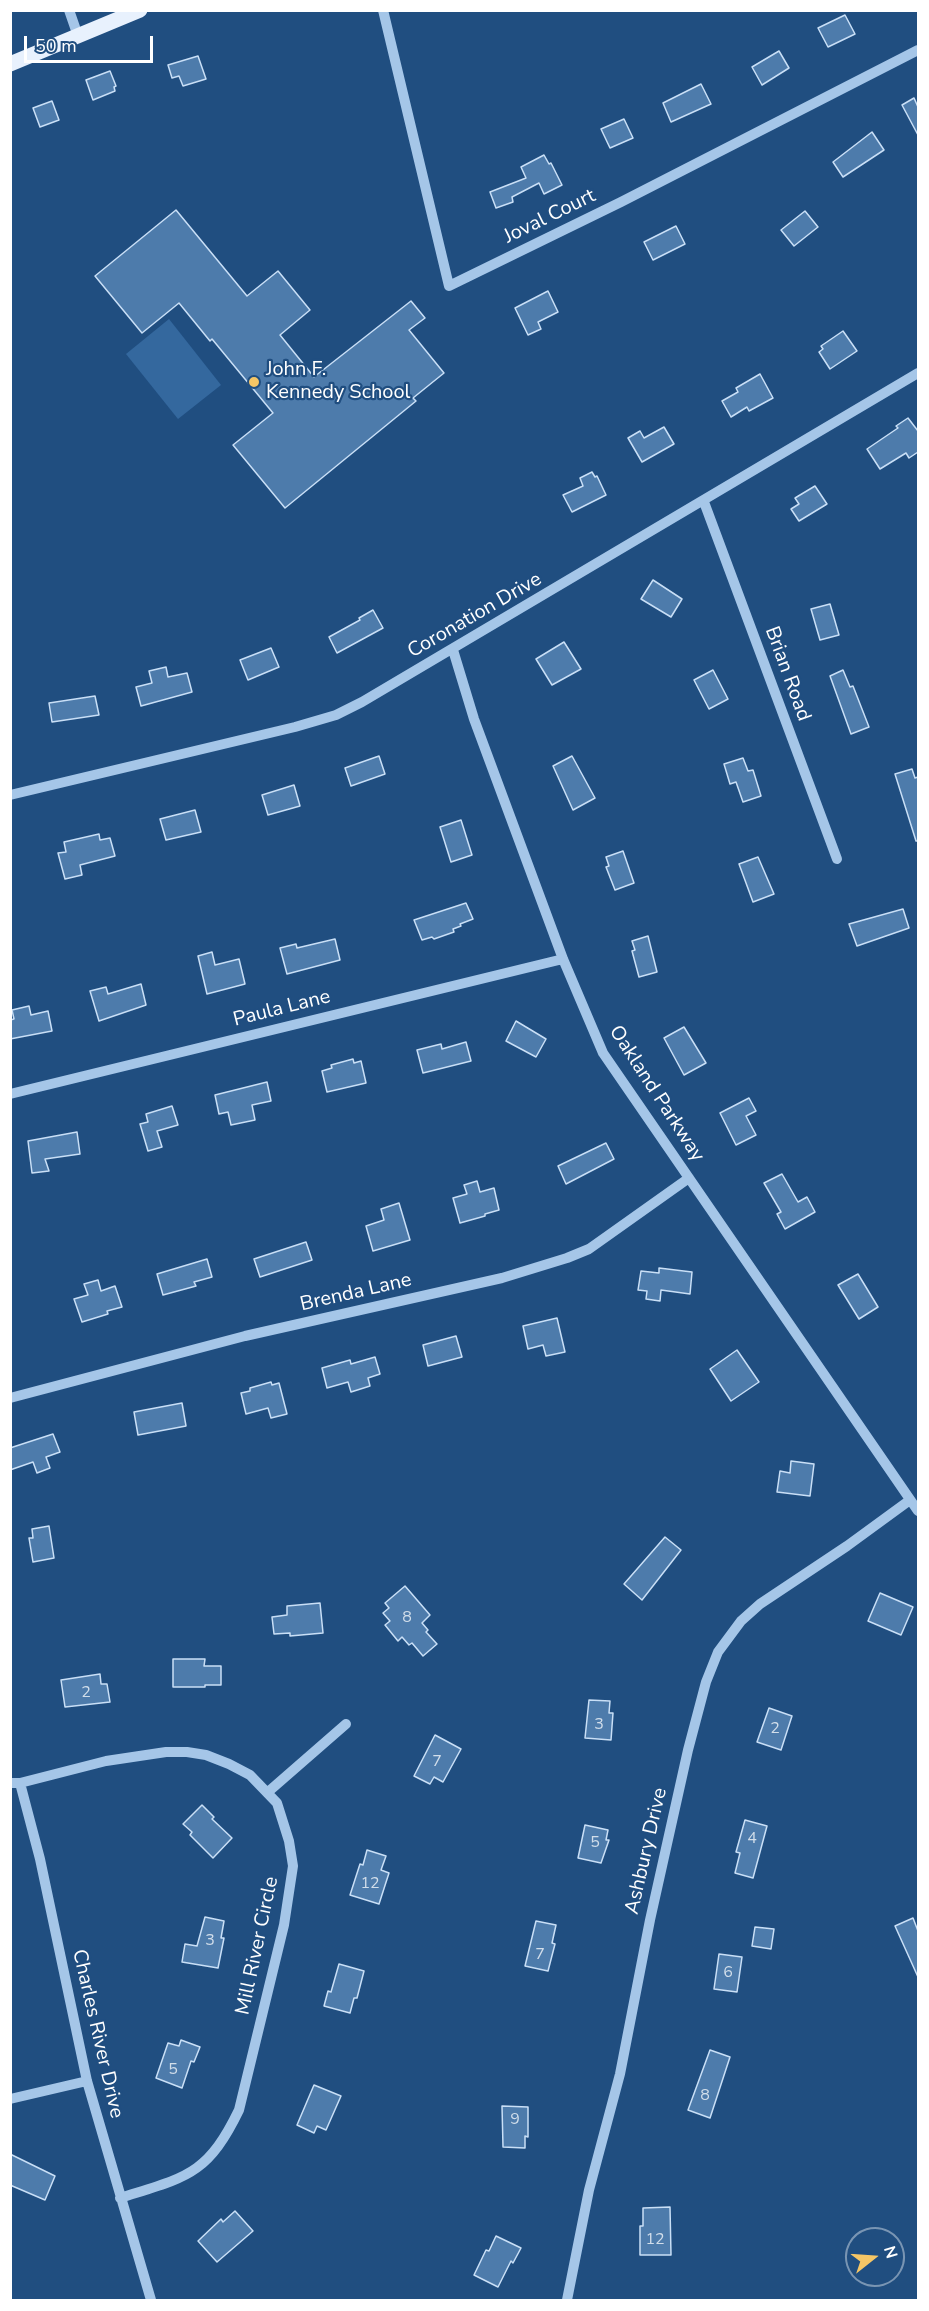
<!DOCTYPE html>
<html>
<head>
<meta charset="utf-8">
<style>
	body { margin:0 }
	#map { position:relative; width:929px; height:2311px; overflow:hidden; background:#204e80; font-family:"Nunito Sans",sans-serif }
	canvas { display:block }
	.frame { position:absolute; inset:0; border:12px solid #fff; pointer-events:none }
	.north { position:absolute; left:845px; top:2227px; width:60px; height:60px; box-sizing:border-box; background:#204e80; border:2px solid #7995b3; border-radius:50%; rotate:73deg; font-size:16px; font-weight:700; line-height:24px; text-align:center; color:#fff }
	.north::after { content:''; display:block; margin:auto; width:21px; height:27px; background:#f5c666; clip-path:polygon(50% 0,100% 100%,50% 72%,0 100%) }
	.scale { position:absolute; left:24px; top:36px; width:129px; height:27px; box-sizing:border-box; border:3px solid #fff; border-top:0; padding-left:8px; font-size:18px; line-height:21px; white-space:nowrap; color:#fff; -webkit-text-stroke:4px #204e80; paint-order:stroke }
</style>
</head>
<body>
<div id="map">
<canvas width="929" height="2311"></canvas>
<div class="frame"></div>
<div class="north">N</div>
<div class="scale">50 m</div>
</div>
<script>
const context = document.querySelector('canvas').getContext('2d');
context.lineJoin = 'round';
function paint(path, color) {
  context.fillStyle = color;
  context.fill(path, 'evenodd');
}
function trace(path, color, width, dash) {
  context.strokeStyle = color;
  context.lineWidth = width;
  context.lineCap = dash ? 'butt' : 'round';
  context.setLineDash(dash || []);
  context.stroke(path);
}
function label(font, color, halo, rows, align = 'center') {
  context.font = font + ' "Nunito Sans",sans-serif';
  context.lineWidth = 4.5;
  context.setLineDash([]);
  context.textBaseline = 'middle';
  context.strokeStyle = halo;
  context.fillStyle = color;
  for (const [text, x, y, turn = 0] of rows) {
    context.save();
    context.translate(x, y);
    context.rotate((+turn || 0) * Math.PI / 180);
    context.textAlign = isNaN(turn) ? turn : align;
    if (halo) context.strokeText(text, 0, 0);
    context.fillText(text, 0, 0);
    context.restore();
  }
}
paint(new Path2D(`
	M169,319L221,385L178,419L126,354Z`), '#34689e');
const building = new Path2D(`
	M845,15L855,34L828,47L818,28Z
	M779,51L789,68L762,85L752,67Z
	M198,56L206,79L183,86L179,76L172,78L168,65Z
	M110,71L116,86L114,87L115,91L93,100L86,80Z
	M701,84L711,104L671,122L663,103Z
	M914,98L918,107V135L902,105Z
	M52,101L59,120L40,127L33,108Z
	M624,119L633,138L610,148L601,129Z
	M872,132L884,150L843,177L833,162Z
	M544,155L549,164L551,163L562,185L544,194L539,183L512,197L513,202L496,208L490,192L526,178L521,167Z
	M176,210L247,296L278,271L310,310L280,335L314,377L411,301L425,318L409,330L444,373L413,398L416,401L285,508L233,445L273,413L212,339L210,341L179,303L142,333L95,276Z
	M805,211L818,227L794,246L781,230Z
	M676,226L685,244L653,260L644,242Z
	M548,291L558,312L538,322L541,329L528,335L515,308Z
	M843,331L857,351L830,369L819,352L823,349L821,346Z
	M760,374L773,398L749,411L747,407L731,417L722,401L738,392L736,388Z
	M908,418L918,431V452L909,458L906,453L880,469L867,449L898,428L896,426Z
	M664,427L674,444L642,462L628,438L640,431L644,438Z
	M592,472L595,477L597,476L606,495L572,512L563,495L583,486L580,478Z
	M815,486L827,504L799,521L791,509L799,504L795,498Z
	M653,580L682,599L671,617L641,599Z
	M830,604L839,635L820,640L811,609Z
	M373,610L383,628L337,653L329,637L360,620L359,618Z
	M564,642L581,669L552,685L536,659Z
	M271,648L279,667L248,680L240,660Z
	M166,667L168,677L187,673L192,692L141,706L136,687L152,683L149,671Z
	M713,670L728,699L709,709L694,680Z
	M843,670L850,687L853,686L869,727L851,734L830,676Z
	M95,696L99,715L52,722L49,703Z
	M379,756L385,774L351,786L345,768Z
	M572,756L595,798L573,810L553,766Z
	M743,758L748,771L753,770L761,796L743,802L736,782L730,784L724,764Z
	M912,769L915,778L918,777V841H916L895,774Z
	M294,785L300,806L268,815L262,795Z
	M195,810L201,832L166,840L160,819Z
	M461,820L472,855L451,862L440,827Z
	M99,834L100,840L110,838L115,856L80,865L82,875L65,879L58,853L66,852L64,842Z
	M623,851L634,883L615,890L606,867L609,866L606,857Z
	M758,857L774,894L753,902L739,864Z
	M466,903L473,919L460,924L461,926L453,929L454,932L434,939L432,937L422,940L414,920Z
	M903,909L909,928L857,946L849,924Z
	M648,936L657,972L639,977L632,951L635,950L632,941Z
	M335,939L340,960L287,974L280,948L296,944L297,948Z
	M212,952L215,965L239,959L245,984L207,994L198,956Z
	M141,984L146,1005L99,1021L90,991L106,987L108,994Z
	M29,1006L31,1015L48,1011L52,1031L10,1039V1020L14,1019L12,1010Z
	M516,1021L546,1039L536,1057L506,1041Z
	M684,1027L706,1063L684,1075L664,1038Z
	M466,1042L471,1061L423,1073L417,1050L441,1044L442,1049Z
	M353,1059L354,1063L361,1061L366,1083L327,1092L322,1071L332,1068L331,1065Z
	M267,1082L271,1101L252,1105L255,1120L231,1125L228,1112L219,1114L215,1095Z
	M749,1098L756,1111L746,1116L756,1135L736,1145L720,1113Z
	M172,1106L178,1125L157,1131L162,1147L148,1151L140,1124L148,1122L146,1114Z
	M77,1132L80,1154L45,1159L49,1171L32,1173L28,1141Z
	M606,1143L614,1159L566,1184L558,1166Z
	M782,1174L798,1202L807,1197L815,1212L785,1229L777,1214L781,1212L764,1183Z
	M477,1181L480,1192L494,1188L499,1210L485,1214V1216L460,1223L453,1198L467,1194L464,1185Z
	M399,1203L410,1240L373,1251L366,1226L384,1220L381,1209Z
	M306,1242L312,1260L260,1277L254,1259Z
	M207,1259L212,1277L194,1282L196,1286L163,1295L157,1274Z
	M659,1268L692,1272L690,1294L661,1290L660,1301L646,1299L647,1291L638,1290L641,1271L659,1273Z
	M858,1274L878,1307L859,1319L838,1285Z
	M98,1280L101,1291L115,1286L122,1307L107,1311L108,1314L82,1322L74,1299L88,1295L84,1284Z
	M557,1318L565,1352L546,1356L543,1345L528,1349L523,1326Z
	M456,1336L462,1357L428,1366L423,1345Z
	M737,1350L759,1382L731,1401L710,1369Z
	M375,1357L380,1374L368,1378L370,1386L351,1392L348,1382L327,1388L322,1368L350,1360L351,1364Z
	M271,1382L272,1385L279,1383L287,1414L271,1418L268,1408L246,1414L241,1393L250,1391V1388Z
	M182,1403L186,1426L138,1435L134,1412Z
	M53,1434L60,1452L46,1457L50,1468L37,1473L33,1462L10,1470V1448Z
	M791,1461L814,1464L810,1496L777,1492L780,1471L790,1473Z
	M49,1526L54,1558L33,1562L29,1538H33L32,1529Z
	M665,1537L681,1550L642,1600L624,1584Z
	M405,1586L430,1615L422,1623L428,1630L426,1632L437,1644L423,1656L412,1643L409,1645L402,1637L398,1641L385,1625L390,1621L383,1613L389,1608L385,1603Z
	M880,1593L913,1607L901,1635L868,1621Z
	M320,1603L323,1633L290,1636V1633L274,1634L272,1617L287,1615V1606Z
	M173,1659H205L204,1666H221V1685H205V1687H173Z
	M100,1674L101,1684H107L110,1702L65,1707L61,1680Z
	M589,1700L610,1701L609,1713H613L611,1740L585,1738Z
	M769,1708L792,1716L781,1750L757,1742Z
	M435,1735L461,1749L443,1782L434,1777L430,1784L414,1776Z
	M202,1805L214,1817L212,1819L232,1838L213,1858L190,1835L192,1832L183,1824Z
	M745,1820L767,1826L753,1878L735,1873L740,1853L736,1852Z
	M585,1825L608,1830L606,1840H609L601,1863L578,1858Z
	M367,1850L386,1856L381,1870L389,1873L379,1904L350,1895L360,1864L363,1865Z
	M205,1917L224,1921L221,1938H224L218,1968L182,1962L185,1944L197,1946Z
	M913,1918L918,1931V1977L895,1926Z
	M536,1921L556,1925L552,1943L555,1944L548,1971L525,1966Z
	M755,1927L774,1929L771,1949L752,1946Z
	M719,1954L742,1957L737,1992L714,1989Z
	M339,1964L364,1971L357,1998H354L350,2013L324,2006L328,1991L331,1992Z
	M181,2040L200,2047L194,2062L191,2061L182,2088L156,2078L168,2043L179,2046Z
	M710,2050L730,2057L710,2118L688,2110Z
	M314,2085L341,2096L326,2130L317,2126L314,2133L297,2125Z
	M502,2106L528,2107V2137L525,2136V2148L503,2147Z
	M10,2154L55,2176L45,2200L10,2185Z
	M670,2207L671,2255H640V2226H643V2208Z
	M235,2211L253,2231L217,2262L198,2241L221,2219L223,2222Z
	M496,2236L521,2248L513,2263L511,2261L498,2287L474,2275L486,2250L489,2251Z`);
paint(building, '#4d7bab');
trace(building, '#c9dff6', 1.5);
trace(new Path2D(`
	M69,10L78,36
	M383,10L449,286L621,202L918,50
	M704,502L837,859
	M453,650L474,719L563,959L603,1053L918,1511
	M10,795L295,727L336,715L362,702L918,373
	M10,1094L563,959
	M10,1398L245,1336L502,1278L567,1258L589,1249L689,1178
	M10,1783H20L40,1859L87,2081L151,2300
	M20,1783L106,1761L166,1752H187L206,1755L229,1764L250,1775L277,1803L289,1841L293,1866L284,1925L239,2110C207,2176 186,2177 120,2198
	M268,1792L346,1724
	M10,2099L87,2081
	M567,2300L589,2190L620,2074L650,1920L688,1750L706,1682L718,1652L741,1621L760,1604L847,1546L910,1500`), '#a5c6e8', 10);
trace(new Path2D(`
	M10,64L140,10`), '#e8f1fd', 15);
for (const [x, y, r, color] of [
	[254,382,6,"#f5c666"]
]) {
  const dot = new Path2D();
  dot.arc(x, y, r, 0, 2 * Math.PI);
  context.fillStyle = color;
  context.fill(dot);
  trace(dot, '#204e80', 2);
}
label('16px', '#d2deea', null, [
	["8",407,1618],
	["2",86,1693],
	["3",599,1725],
	["2",775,1729],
	["7",437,1762],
	["4",752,1839],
	["5",595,1843],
	["12",370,1884],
	["3",210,1941],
	["7",540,1955],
	["6",728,1973],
	["5",173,2070],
	["8",705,2096],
	["9",515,2120],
	["12",655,2240]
]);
label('20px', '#fff', '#204e80', [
	["Joval Court",550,217,-26],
	["Coronation Drive",475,616,-30],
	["Brian Road",787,674,70],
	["Paula Lane",282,1009,-14],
	["Oakland Parkway",656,1094,57],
	["Brenda Lane",356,1293,-13],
	["Ashbury Drive",647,1851,-77],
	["Mill River Circle",258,1946,-78],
	["Charles River Drive",97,2034,77]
]);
label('20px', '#fff', '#204e80', [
	["John F.",266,370],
	["Kennedy School",266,393]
], 'left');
</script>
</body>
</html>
